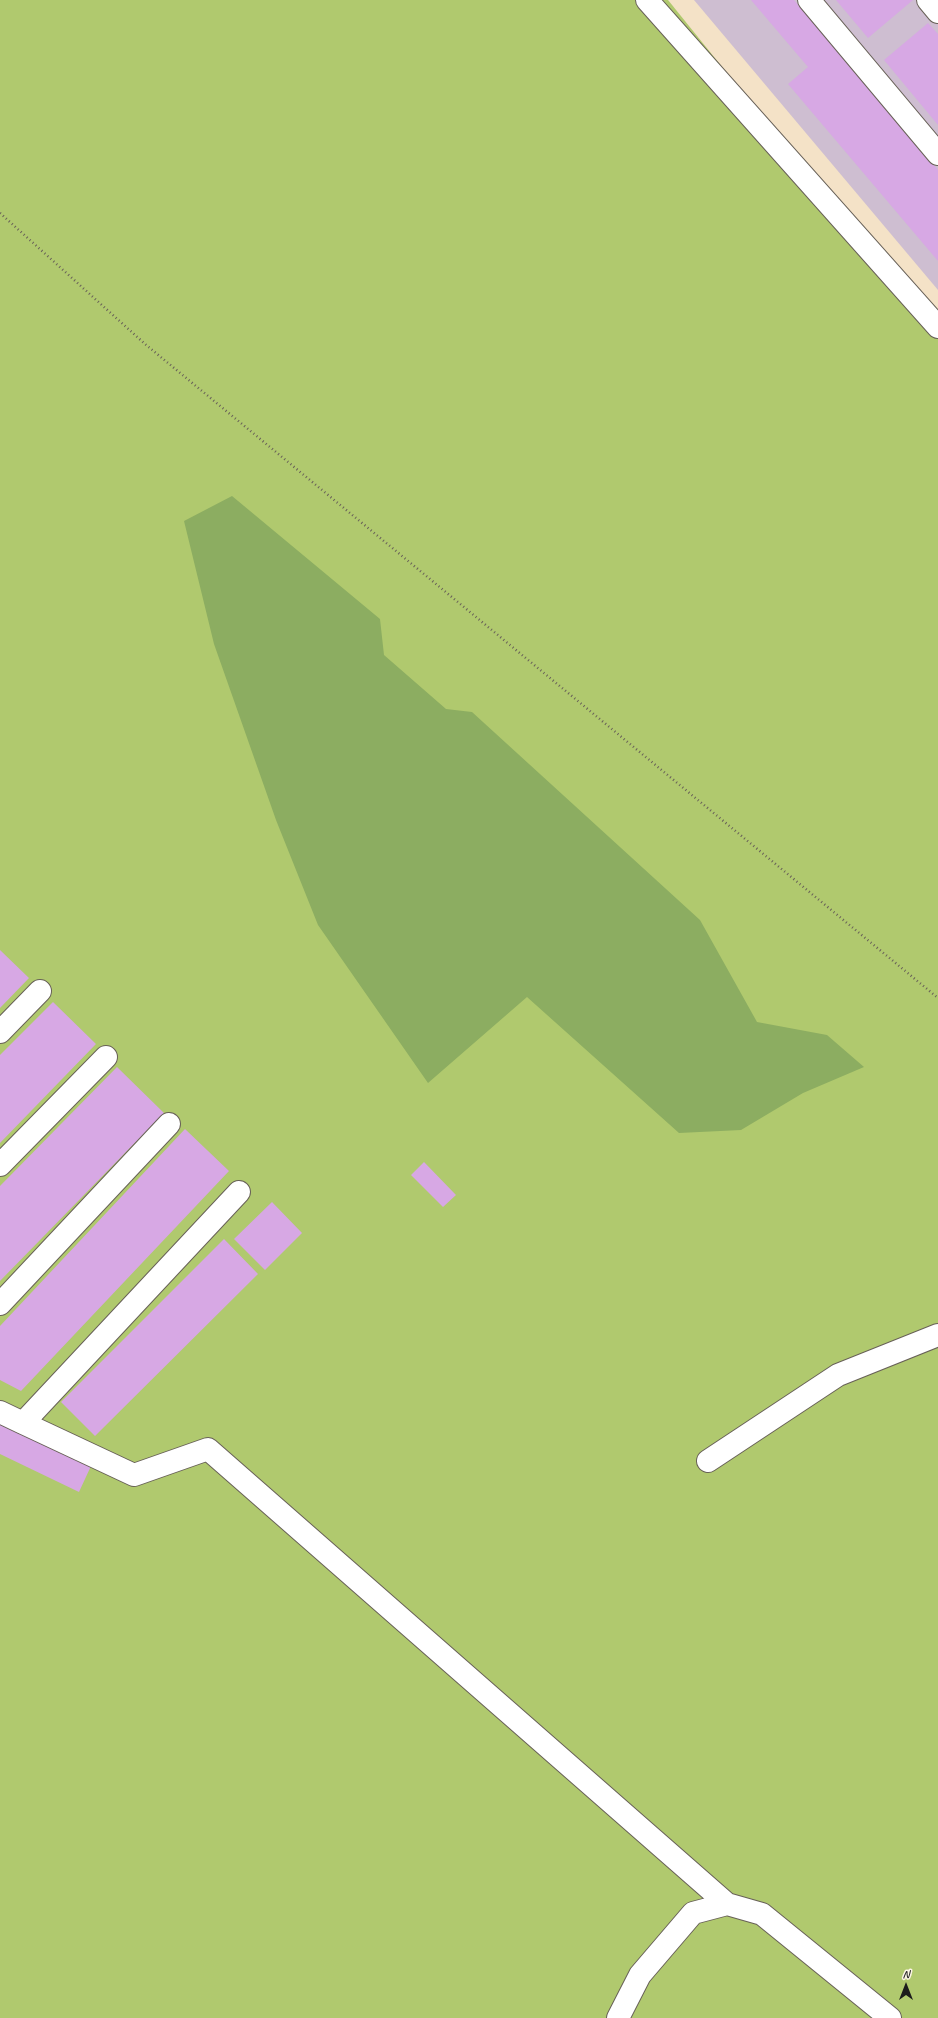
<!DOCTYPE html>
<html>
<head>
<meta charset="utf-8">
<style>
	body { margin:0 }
	#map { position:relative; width:938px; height:2018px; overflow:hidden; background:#f4e2c7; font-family:Caveat,sans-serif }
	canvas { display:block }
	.north { position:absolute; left:886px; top:1966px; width:40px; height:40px; -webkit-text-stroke:3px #fcf5e5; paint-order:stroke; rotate:0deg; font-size:11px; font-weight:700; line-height:16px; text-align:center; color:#1c1c1c }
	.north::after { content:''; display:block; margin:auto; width:14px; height:18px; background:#1c1c1c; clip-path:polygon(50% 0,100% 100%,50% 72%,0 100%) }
</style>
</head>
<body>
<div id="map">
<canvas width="938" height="2018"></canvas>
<div class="north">N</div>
</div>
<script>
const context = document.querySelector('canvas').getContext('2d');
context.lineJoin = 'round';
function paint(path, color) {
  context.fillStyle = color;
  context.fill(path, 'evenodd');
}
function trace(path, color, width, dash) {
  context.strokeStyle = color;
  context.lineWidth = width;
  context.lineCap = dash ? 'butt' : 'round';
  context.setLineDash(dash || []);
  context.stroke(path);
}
paint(new Path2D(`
	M694,0H938V290Z`), '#cebed1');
paint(new Path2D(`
	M0,0H668L938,334V2018H0Z`), '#b0c96e');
paint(new Path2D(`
	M232,496L380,619L384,655L446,709L472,712L700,920L757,1022L827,1035L864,1067L803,1093L741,1130L679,1133L527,997L428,1083L318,925L276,820L214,644L184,521Z`), '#8cad61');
paint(new Path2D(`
	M751,0H794L938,170V261L788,84L808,67Z
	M836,0H913L868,38Z
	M928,23L938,34V125L884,60Z
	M0,950L29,978L0,1008Z
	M53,1002L96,1044L0,1143V1055Z
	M117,1067L164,1113L0,1281V1186Z
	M185,1129L229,1171L21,1391L0,1380V1326Z
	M424,1162L456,1195L443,1207L411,1175Z
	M272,1202L302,1233L265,1270L234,1239Z
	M224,1239L258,1274L95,1436L61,1402Z
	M0,1422L91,1466L79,1492L0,1454Z`), '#d7a8e4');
const minor = new Path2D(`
	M647,0L938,327
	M809,0L938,154
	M928,0L938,12
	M0,1032L40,991
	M0,1165L106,1057
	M0,1304L169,1124
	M0,1412L23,1423L239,1192
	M23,1423L134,1475L208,1449L727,1904
	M708,1461L838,1375L938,1335
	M618,2018L640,1975L693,1913L727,1904L762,1914L890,2018`);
trace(minor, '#686158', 24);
trace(new Path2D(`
	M0,213L145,344L938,998`), '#686158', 2.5, [1, 3]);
trace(minor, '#fff', 22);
</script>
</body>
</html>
